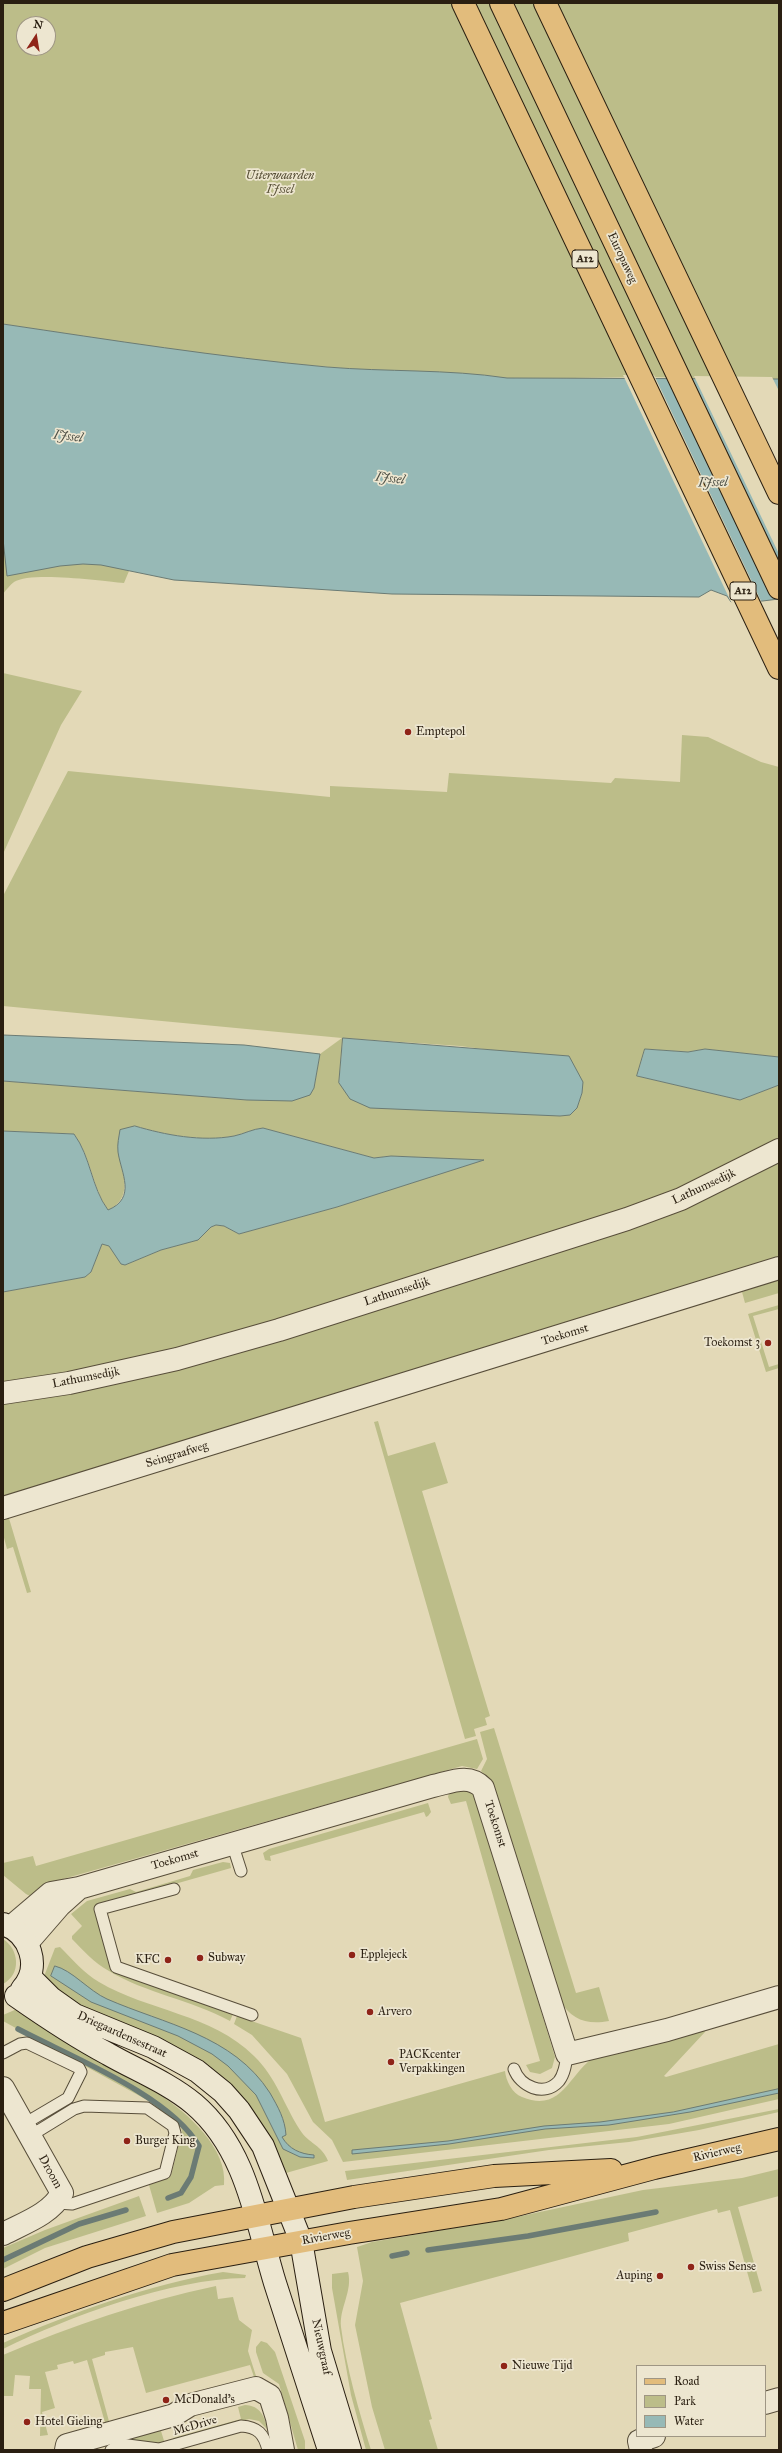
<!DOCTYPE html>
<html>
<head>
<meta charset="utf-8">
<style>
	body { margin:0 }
	#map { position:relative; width:782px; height:2453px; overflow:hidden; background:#e3d9b7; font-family:"IM FELL Great Primer",serif }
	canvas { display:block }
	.frame { position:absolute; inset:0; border:4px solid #2a1f11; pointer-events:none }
	.legend { position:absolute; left:636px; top:2365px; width:130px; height:72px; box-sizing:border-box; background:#ede6d0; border:1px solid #9f9684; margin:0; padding:5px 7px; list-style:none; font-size:12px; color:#2a1f11 }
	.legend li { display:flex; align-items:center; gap:8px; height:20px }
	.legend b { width:20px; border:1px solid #9f9684 }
	.north { position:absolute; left:16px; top:16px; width:40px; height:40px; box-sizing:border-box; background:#ede6d0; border:1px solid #9f9684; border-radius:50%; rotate:12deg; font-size:11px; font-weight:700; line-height:16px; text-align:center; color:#2a1f11 }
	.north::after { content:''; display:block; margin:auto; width:14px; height:18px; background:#8f2418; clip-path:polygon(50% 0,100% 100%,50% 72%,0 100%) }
</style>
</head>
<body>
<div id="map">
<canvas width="782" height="2453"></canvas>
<div class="frame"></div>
<ul class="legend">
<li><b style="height:5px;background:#e2bc7c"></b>Road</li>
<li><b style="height:11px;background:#bcbd89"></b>Park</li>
<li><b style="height:11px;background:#97b9b6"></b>Water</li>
</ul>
<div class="north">N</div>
</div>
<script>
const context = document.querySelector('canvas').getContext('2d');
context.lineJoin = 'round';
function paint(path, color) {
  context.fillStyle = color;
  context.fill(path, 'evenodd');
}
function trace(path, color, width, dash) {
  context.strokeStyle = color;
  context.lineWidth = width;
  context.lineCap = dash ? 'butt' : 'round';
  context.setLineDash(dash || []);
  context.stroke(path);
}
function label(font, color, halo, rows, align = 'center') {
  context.font = font + ' "IM FELL Great Primer",serif';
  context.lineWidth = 3.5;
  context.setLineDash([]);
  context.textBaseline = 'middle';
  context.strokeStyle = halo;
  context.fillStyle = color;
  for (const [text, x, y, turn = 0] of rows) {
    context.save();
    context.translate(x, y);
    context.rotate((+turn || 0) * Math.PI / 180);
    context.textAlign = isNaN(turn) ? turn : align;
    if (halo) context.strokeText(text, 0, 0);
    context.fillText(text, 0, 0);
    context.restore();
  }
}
paint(new Path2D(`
	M3,3H779V379L640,377L507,379L487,376L377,371L233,359L3,324ZM24,24H48V48H24Z
	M3,534L129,571L124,583C102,581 31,571 14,582C10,585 6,590 3,594Z
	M3,673L82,691L61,725L3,854Z
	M682,735L708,737L761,762L779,767V1057L705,1049L688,1052L645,1049L637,1076L740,1100L779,1085V1145L685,1192L252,1333L3,1387V1292L85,1277L91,1272L102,1244L109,1246L121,1264L125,1265L161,1250L197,1240L211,1227L216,1225L224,1226L239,1234L337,1207L483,1160L391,1156L374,1158L263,1128C252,1129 244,1134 234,1136C202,1142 165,1135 135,1126L118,1152C124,1173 133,1199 108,1210C92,1187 91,1157 74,1134L3,1131V1081L247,1100L314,1088L320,1054L342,1038L3,1006V896L68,771L330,797V786L447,792L449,773L611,783L615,778L680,782ZM343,1038L460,1046L507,1052L582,1093C578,1106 575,1114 560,1116L339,1083Z
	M779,1155V1258L3,1499V1396L201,1357Z
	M779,1279V1293L745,1303L742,1292Z
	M779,1305V1309L753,1316L769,1367L779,1364V1368L766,1372L748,1314Z
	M378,1421L388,1456L435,1442L448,1483L422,1491L490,1716L485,1718L487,1725L474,1729L476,1736L465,1739L374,1422Z
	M8,1515L31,1592L27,1593L13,1547L7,1549L3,1534V1517Z
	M494,1728L576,1993L599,1987L609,2021C587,2025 571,2020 560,2000L493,1783L481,1771L487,1759L480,1732Z
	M477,1739L483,1759L477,1769L462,1766L56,1881L32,1897L26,1894L3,1875V1863L33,1856L36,1866Z
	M468,1789L476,1797L555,2057L552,2068L540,2074L530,2072L526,2065L540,2061L466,1801L451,1804L448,1797L449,1793Z
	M428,1803L431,1812L428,1816L426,1817L424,1812L270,1856L271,1861L265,1860L263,1853L269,1849Z
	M223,1862L230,1863L231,1868L94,1907L112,1971L233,2014L230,2021C192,2000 145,1993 109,1971C94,1963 84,1951 72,1939V1936L82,1926L71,1914L87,1901L130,1889L136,1892L190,1876L193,1870Z
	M3,1939C19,1949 22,1974 3,1984Z
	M60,1947C72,1959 84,1973 99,1982C148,2011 212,2014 254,2056C276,2077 284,2105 300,2130C308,2143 323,2146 328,2161L286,2173L242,2102L85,2012L43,1979L55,1948Z
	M17,2009C41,2023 67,2037 90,2052C101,2059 111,2068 123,2075C135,2082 148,2087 160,2095C188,2113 228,2149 224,2185L215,2186L189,2203L157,2213L149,2185L171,2176L182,2131L180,2125L147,2100L3,2021V2015Z
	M237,2016L301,2038L325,2122L505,2071C506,2081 512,2093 522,2097C565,2115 570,2067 600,2054C610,2050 622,2049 633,2046C656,2041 680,2035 704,2029L705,2032L664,2076L666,2077L779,2044V2099L669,2124L343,2162L332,2140L313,2122L287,2074L252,2035L234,2024Z
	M779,2109V2112L699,2130L629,2142L549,2150L347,2180L345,2171L637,2137Z
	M779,2169V2196L738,2207L762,2291L753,2293L730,2210L718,2213L717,2209L628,2233L629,2241L400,2303L432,2419L429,2420L438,2450H385L372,2407L355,2325L363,2281L357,2247L372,2242L507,2219L643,2190L742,2178Z
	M139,2196L146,2216L45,2248L3,2269V2248L45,2230Z
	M223,2272L246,2275L245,2278C171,2279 70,2316 3,2349V2343C73,2312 148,2285 223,2272Z
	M348,2272C353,2291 339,2308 341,2327C346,2367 359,2411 371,2450H366L351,2395L332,2288V2274Z
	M216,2286L218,2299L233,2297L239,2320L252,2330L248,2351L256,2376L254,2377L250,2365L146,2393L133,2347L105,2352V2355L92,2359L110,2425L106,2426L87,2360L74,2364L73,2361L57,2365L58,2369L45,2372L55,2408L42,2412L48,2435L40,2436L41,2389H29L30,2376L15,2375L13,2396H3V2355C74,2325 141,2302 216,2286Z
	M261,2341L267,2343L275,2352L305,2441V2450H298L279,2384L263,2373L256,2352V2347Z
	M245,2405C261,2406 264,2416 268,2430L259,2421L249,2419L174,2441L173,2438L241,2419L238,2407Z
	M156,2428L161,2431L165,2444L123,2439Z`), '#bcbd89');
const water = new Path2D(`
	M3,324C111,340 218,357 327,367C386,372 448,369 507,378L779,379V599L746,603L731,602L727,596L711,590L699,597L392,594L174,580L101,565L83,564L60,566L7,576L3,539Z
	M3,1035L244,1045L320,1054L314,1088L310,1095L292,1101L247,1100L3,1081Z
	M343,1038L569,1056L583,1082L582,1093L577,1108L570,1115L560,1116L370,1108L350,1099L339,1083Z
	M645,1049L688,1052L705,1049L779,1057V1085L740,1100L637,1076Z
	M135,1126C165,1135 202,1142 234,1136C244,1134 252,1129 263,1128L374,1158L391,1156L484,1160L337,1207L239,1234L224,1226L216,1225L211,1227L198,1240L161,1250L125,1265L121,1264L109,1246L102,1244L91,1272L85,1277L3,1292V1131L74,1134C91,1157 91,1187 108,1210C137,1198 121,1173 118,1152C117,1144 119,1137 120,1130Z
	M55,1966C72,1970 89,1991 107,1999C164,2024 233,2035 270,2093C278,2107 285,2119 286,2135L282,2137C289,2149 300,2154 314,2155V2158L300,2157L283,2149L256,2095L228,2066L212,2054L178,2036L91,2002L51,1976Z
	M779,2089V2093L690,2112L609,2125L545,2129L449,2144L352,2154V2150L448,2141L544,2126L600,2122L673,2112Z`);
paint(water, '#97b9b6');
trace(water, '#6b7b74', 1);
paint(new Path2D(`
	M623,375H654L762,603L732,604Z
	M694,376L772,377L779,391V554Z`), '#e3d9b7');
trace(new Path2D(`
	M18,2029C71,2057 169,2095 199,2146L191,2177L181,2193L168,2198
	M428,2250L528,2236L656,2212
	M392,2256L407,2253
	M3,2260L79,2224L126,2210`), '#6b7b74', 5.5);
const lane = new Path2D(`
	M232,1843L241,1871
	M174,1889L100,1909L116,1967L252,2015
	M3,2053L20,2044L27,2043L79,2068L81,2072L68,2098L24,2124
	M514,2069C520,2086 544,2098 559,2081C565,2073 566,2063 567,2054
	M30,2136L74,2109L84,2106L147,2108L173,2126L175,2133L165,2173L72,2204L57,2203
	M111,2450L120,2444L159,2449L241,2426C258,2427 264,2434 268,2450`);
const street = new Path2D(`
	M3,1393L69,1383L177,1359L279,1330L627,1219L681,1199L779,1150
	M3,1508L779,1268
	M11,1927L51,1893L79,1888L433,1786C451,1782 469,1773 483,1788L567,2054L667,2030L779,1997
	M27,1943L60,1905L79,1888
	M3,2088L62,2193C51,2214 24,2223 3,2234
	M765,2403L779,2399
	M66,2450L67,2445L174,2415L190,2405L256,2388L270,2396L277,2418L283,2450
	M641,2450L639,2441L654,2436`);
const secondary = new Path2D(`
	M3,1924C30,1933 42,1967 22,1989
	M30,1977L51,1998L75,2015L153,2047L197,2071L223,2092L239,2110L263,2146L301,2241L320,2351L350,2450
	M16,1996C46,2017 76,2037 108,2054C136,2070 169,2083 194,2104C247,2149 256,2221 275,2283C293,2339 311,2394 329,2450`);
const primary = new Path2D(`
	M3,2290L87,2257L173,2232L354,2197L494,2176L611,2170
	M3,2323L172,2265L349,2233L501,2209L654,2168L779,2139`);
const highway = new Path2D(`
	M463,3L779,668
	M501,3L779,588
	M545,3L779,493`);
trace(lane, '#584e3a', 13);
trace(street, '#584e3a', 24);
trace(secondary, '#2a1f11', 24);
trace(primary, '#2a1f11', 24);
trace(highway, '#2a1f11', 24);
trace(lane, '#ede6d0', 11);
trace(street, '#ede6d0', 22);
trace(secondary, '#ede6d0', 22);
trace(primary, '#e2bc7c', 22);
trace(highway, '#e2bc7c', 22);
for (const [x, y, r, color] of [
	[408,732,4,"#8f2418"],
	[768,1343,4,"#8f2418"],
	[352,1955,4,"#8f2418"],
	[200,1958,4,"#8f2418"],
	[168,1960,4,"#8f2418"],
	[370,2012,4,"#8f2418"],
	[391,2062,4,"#8f2418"],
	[127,2141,4,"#8f2418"],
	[691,2267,4,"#8f2418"],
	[660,2276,4,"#8f2418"],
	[504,2366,4,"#8f2418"],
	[166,2400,4,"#8f2418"],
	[27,2422,4,"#8f2418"]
]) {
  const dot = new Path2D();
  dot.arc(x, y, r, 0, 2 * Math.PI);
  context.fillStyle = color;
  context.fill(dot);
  trace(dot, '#ede6d0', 1.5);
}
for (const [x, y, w] of [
	[585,259,26],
	[743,591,26]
]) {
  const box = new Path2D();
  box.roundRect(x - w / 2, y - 9, w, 18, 3);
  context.fillStyle = '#ede6d0';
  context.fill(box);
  trace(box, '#2a1f11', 1);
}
label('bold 11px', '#2a1f11', null, [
	["A12",585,259],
	["A12",743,591]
]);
label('italic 12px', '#564e35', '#ede6d0', [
	["Uiterwaarden",280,176],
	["IJssel",280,190]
]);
label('12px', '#2a1f11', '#ede6d0', [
	["Europaweg",622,258,65],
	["Lathumsedijk",704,1187,-25],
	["Lathumsedijk",397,1292,-18],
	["Toekomst",565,1335,-17],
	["Lathumsedijk",86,1378,-11],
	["Seingraafweg",177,1455,-17],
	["Toekomst",495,1824,72],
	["Toekomst",175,1860,-16],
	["Driegaardensestraat",122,2035,24],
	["Rivierweg",717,2153,-13],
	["Droom",50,2172,61],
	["Rivierweg",326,2237,-10],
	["Nieuwgraaf",321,2347,78],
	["McDrive",195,2426,-16]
]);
label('12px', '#2a1f11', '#ede6d0', [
	["Emptepol",416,732],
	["Toekomst 3",760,1343,"right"],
	["Epplejeck",360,1955],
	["Subway",208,1958],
	["KFC",160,1960,"right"],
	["Arvero",378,2012],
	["PACKcenter",399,2055],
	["Verpakkingen",399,2069],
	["Burger King",135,2141],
	["Swiss Sense",699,2267],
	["Auping",652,2276,"right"],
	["Nieuwe Tijd",512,2366],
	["McDonald's",174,2400],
	["Hotel Gieling",35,2422]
], 'left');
label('italic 13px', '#4b4d43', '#ede6d0', [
	["IJssel",68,437,7],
	["IJssel",390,479,7],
	["IJssel",713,483,-1]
]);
</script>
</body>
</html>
